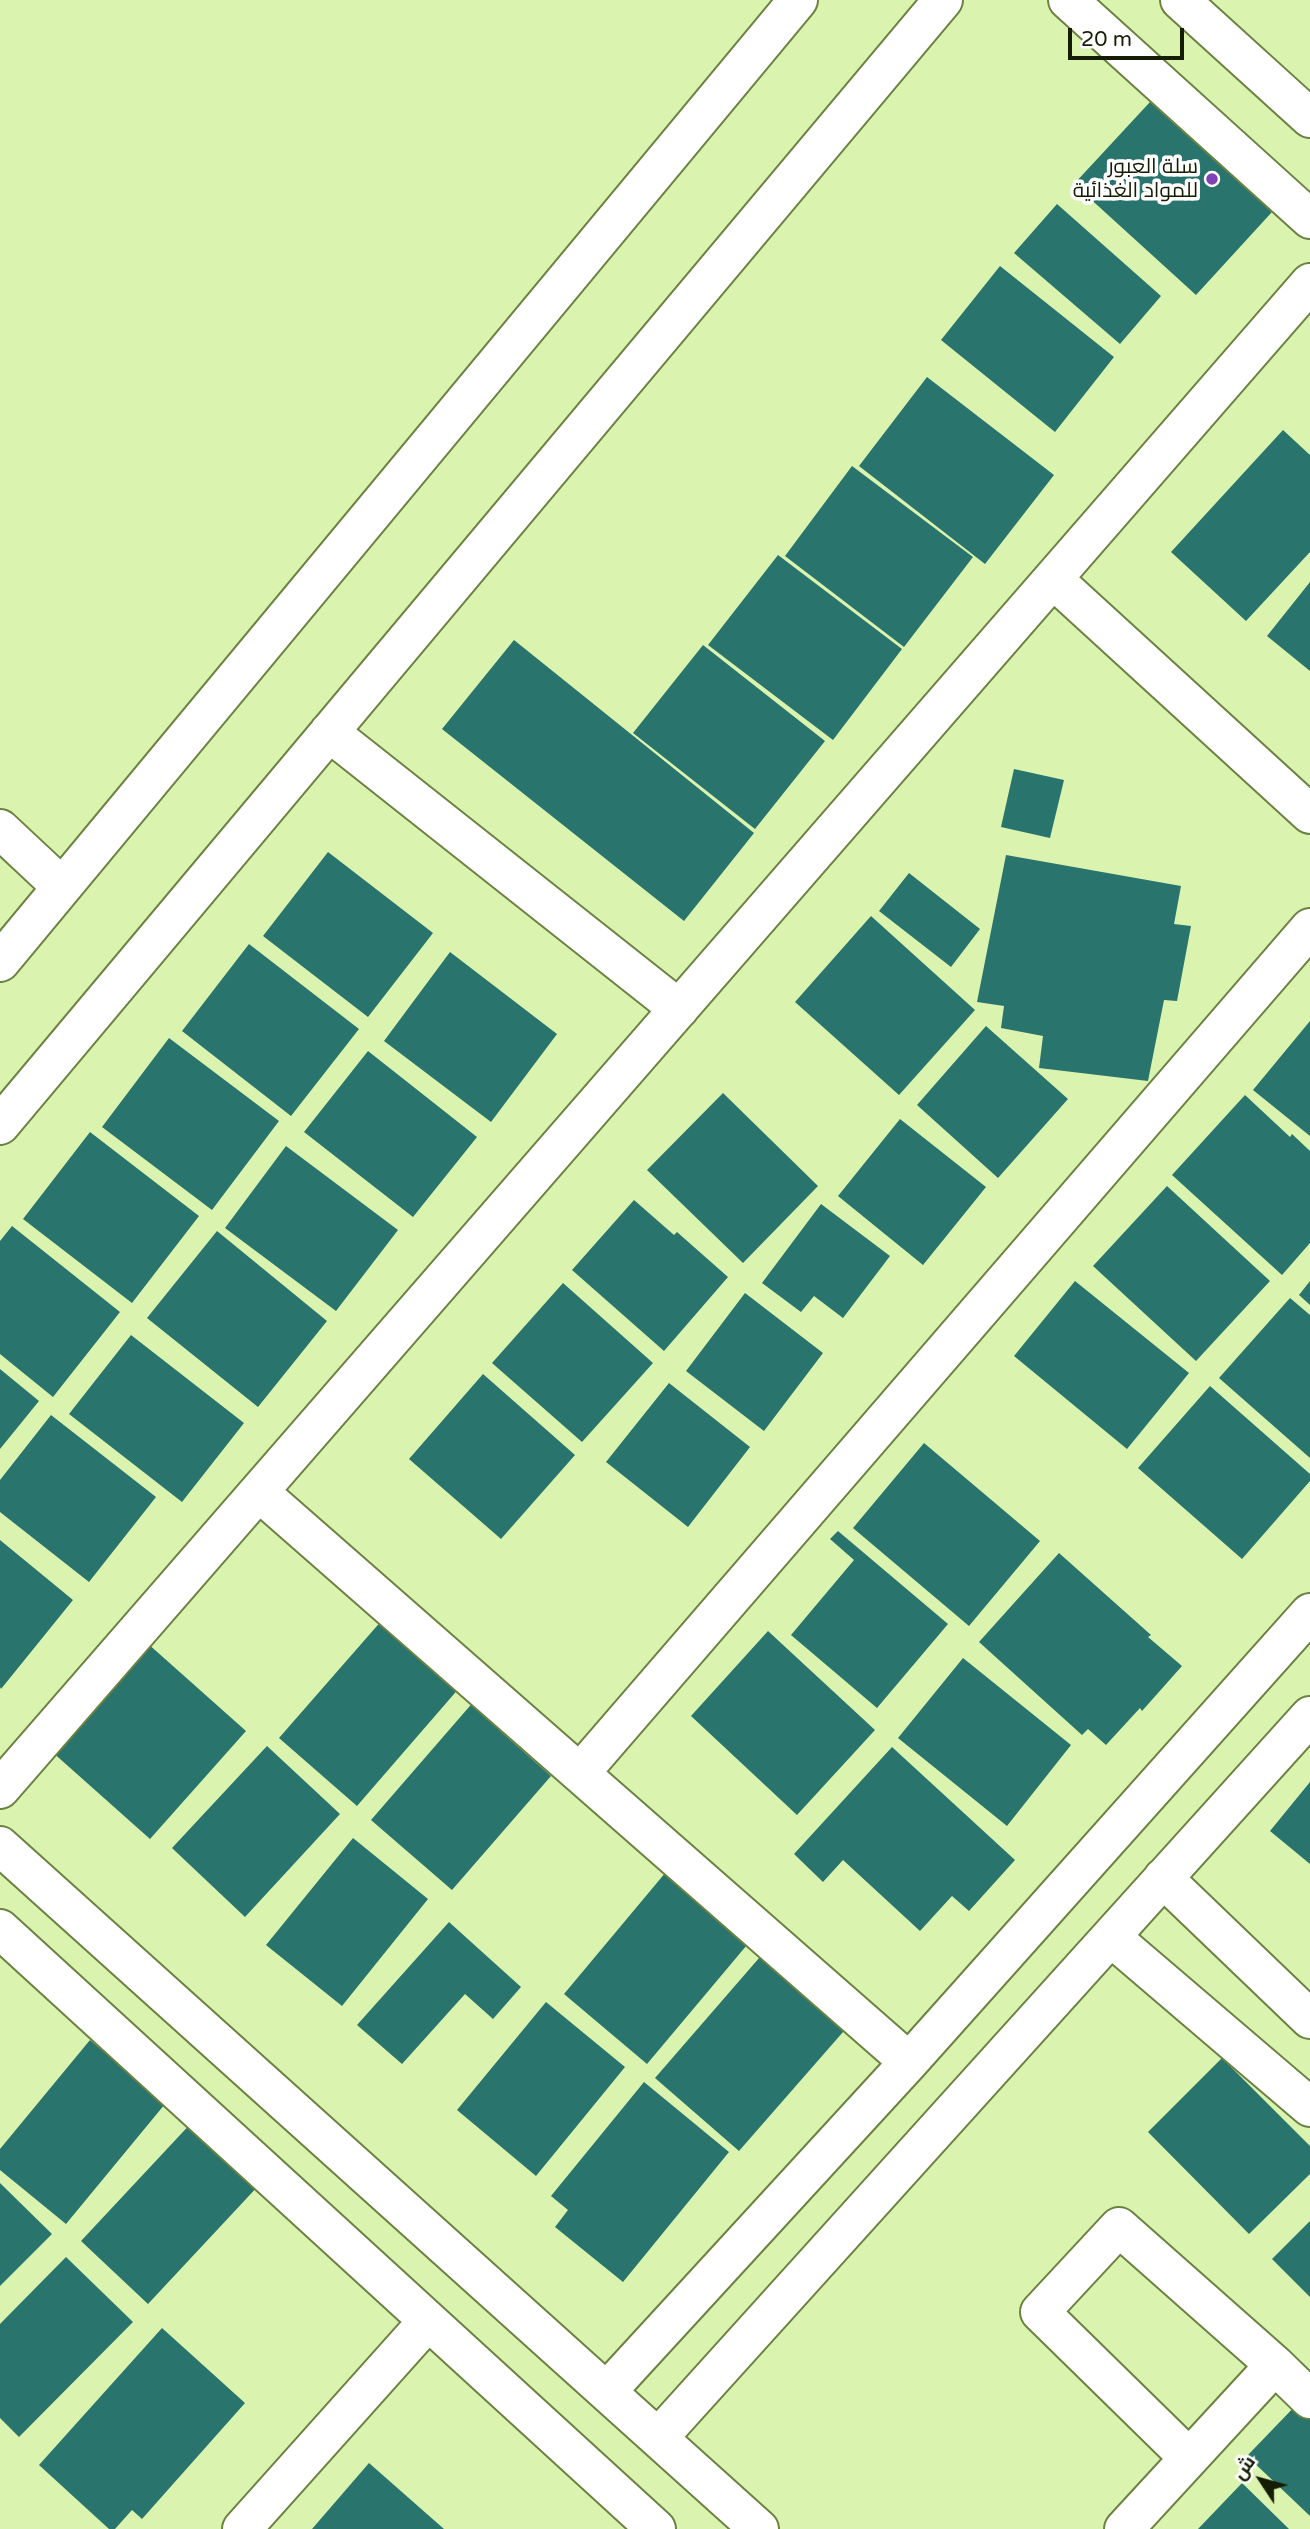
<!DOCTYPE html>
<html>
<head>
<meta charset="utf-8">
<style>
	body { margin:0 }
	#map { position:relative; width:1310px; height:2529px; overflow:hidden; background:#daf4b0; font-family:"Varela Round",Cairo,sans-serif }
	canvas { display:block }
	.north { position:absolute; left:1226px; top:2445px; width:70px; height:70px; -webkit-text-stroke:5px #fff; paint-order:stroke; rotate:306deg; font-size:19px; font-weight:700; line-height:28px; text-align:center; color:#151e04 }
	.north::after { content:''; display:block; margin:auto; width:24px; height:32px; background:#151e04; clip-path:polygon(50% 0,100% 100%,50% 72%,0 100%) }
	.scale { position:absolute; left:1068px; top:28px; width:116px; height:32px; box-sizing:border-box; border:4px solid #151e04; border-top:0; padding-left:9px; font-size:21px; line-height:24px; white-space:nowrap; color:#151e04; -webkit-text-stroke:5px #fff; paint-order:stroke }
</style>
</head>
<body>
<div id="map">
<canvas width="1310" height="2529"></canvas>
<div class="north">ش</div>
<div class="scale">20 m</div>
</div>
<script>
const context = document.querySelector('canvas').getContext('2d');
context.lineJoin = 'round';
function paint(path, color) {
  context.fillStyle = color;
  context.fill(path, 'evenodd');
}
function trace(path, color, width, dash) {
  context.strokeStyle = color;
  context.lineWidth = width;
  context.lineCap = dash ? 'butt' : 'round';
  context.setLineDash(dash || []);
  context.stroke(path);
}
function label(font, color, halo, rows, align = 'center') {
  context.font = font + ' "Varela Round",Cairo,sans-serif';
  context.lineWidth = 7;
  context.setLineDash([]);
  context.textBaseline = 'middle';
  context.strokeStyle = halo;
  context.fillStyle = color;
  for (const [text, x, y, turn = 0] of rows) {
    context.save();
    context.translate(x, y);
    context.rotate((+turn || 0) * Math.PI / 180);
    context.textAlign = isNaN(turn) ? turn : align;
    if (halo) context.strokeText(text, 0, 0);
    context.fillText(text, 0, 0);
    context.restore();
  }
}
paint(new Path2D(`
	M1150,102L1272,212L1196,295L1074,184Z
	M1057,204L1161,296L1120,344L1014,253Z
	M1000,266L1114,357L1055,432L941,340Z
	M927,377L1054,475L985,564L859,466Z
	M1283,430L1310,455V552L1246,621L1171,552Z
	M852,466L973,557L904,647L785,556Z
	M778,555L902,649L833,740L708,645Z
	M1310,582V671L1267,636Z
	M514,640L754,833L684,921L442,729Z
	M703,645L825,741L755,829L633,733Z
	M1014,769L1064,780L1050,838L1001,827Z
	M328,852L433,933L368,1017L263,936Z
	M1006,855L1181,886L1174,924L1191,926L1177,1001L1164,1000L1148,1081L1039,1068L1043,1036L1001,1028L1004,1006L977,1002Z
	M909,873L980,929L951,967L879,911Z
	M871,916L975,1010L899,1095L795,1002Z
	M249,944L359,1029L291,1116L182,1031Z
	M450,952L557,1034L491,1122L384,1041Z
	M1310,1021V1136L1253,1090Z
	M986,1026L1068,1099L998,1178L917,1105Z
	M169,1038L279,1121L212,1210L102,1127Z
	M368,1051L477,1137L413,1217L304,1132Z
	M723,1093L818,1186L743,1263L647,1170Z
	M1245,1095L1290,1137L1292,1134L1310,1151V1243L1282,1275L1172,1175Z
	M900,1119L986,1187L923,1265L838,1196Z
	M90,1132L199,1216L132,1303L23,1219Z
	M286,1146L398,1230L336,1311L225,1228Z
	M1167,1186L1270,1281L1196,1361L1093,1266Z
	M634,1200L674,1235L677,1232L728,1277L664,1351L572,1270Z
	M821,1204L890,1256L843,1318L814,1296L801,1312L762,1283Z
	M12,1226L120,1312L53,1397L0,1354V1241Z
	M217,1231L327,1321L258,1407L147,1318Z
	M1075,1281L1189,1373L1127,1449L1014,1356Z
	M1310,1281V1305L1299,1295Z
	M563,1283L653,1363L582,1442L492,1363Z
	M745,1293L823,1353L764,1431L686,1371Z
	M1290,1298L1310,1315V1458L1219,1378Z
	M131,1335L244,1423L182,1502L69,1414Z
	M0,1369L39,1401L0,1449Z
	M483,1374L575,1455L501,1539L409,1459Z
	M669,1383L750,1447L688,1527L606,1462Z
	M1210,1386L1310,1474V1481L1242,1559L1138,1468Z
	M51,1415L156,1497L89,1582L0,1512V1480Z
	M924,1443L1040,1541L969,1626L853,1528Z
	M838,1531L948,1624L877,1708L791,1635L854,1560L830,1539Z
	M0,1540L73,1600L1,1689L0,1687Z
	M1059,1553L1151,1635L1148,1637L1182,1666L1142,1711L1140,1708L1106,1745L1088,1729L1082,1735L979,1642Z
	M390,1611L467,1679L357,1806L279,1738Z
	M768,1631L875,1730L797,1815L691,1716Z
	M146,1642L246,1731L150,1839L50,1750Z
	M963,1658L1071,1745L1007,1826L898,1738Z
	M482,1692L511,1717L499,1730L551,1776L452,1890L371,1820Z
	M267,1746L340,1814L245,1917L172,1848Z
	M892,1747L1015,1860L969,1911L952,1896L920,1931L843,1860L823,1882L794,1854Z
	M1310,1782V1864L1270,1831Z
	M353,1838L428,1899L342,2006L266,1945Z
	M671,1866L752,1939L647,2064L564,1994Z
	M449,1922L521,1987L493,2019L465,1994L402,2064L357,2025Z
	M766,1950L850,2024L739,2151L655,2078Z
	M546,2002L625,2067L536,2176L457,2110Z
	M90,2040L165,2104L66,2224L0,2170V2149Z
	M1222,2058L1310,2146V2174L1249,2234L1148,2132Z
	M644,2082L729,2152L623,2282L555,2227L568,2210L551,2196Z
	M195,2119L260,2184L148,2304L81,2241Z
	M0,2183L52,2234L0,2286Z
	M1310,2221V2297L1272,2259Z
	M66,2257L133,2322L19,2437L0,2418V2324Z
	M162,2328L245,2403L142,2519L132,2510L115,2529H109L39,2465Z
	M1299,2402L1310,2413V2516L1247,2456Z
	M369,2463L444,2529H312Z
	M1242,2483L1289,2529H1198Z`), '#29746c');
const minor = new Path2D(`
	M1068,0L1310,219
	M1180,0L1310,118
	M1053,579L1310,814
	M329,732L679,1009
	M0,829L62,887
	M0,962L798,0
	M0,1125L943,0
	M259,1492L909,2062
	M580,1773L1310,928
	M0,1789L1310,283
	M0,1846L759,2529
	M1163,1878L1310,2019
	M0,1929L656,2529
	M1111,1937L1310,2107
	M607,2391L909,2062L1310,1613
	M658,2438L1310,1716
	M1189,2458L1040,2312L1119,2227L1275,2365
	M242,2529L428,2321
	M1124,2529L1275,2365L1310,2399`);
trace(minor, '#6c8242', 42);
trace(minor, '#fff', 38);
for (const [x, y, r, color] of [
	[1212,179,7,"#7f42b7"]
]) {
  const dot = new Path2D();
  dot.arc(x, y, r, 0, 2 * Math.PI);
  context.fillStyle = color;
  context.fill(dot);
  trace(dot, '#fff', 2.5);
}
label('21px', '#151e04', '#fff', [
	["سلة العبور",1198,167],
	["للمواد الغذائية",1198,191]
], 'right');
</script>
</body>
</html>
